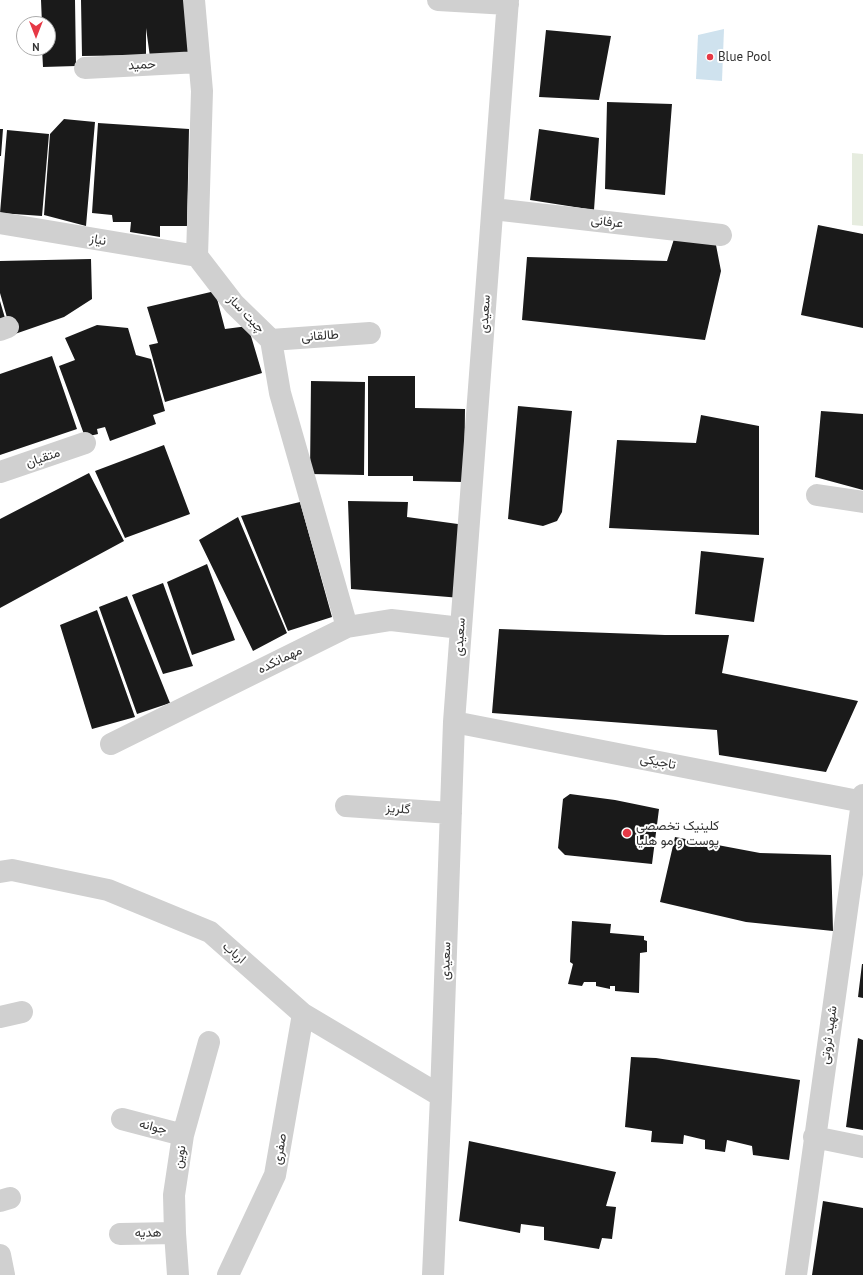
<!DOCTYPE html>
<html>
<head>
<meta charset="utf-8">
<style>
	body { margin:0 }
	#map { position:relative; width:863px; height:1275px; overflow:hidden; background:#fff; font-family:"PT Sans",sans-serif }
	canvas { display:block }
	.north { position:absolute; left:16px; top:16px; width:40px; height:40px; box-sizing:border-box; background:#fff; border:1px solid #adadad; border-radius:50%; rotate:180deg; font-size:11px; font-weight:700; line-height:16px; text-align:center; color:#333 }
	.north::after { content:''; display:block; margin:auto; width:14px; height:18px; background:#e63946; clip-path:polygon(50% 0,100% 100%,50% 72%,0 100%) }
</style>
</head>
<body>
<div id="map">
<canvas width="863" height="1275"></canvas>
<div class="north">N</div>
</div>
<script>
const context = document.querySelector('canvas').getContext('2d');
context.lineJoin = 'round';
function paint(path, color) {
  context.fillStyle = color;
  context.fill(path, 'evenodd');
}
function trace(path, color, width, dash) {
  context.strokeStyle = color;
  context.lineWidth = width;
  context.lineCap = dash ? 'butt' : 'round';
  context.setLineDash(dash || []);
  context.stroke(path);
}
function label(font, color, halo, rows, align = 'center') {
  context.font = font + ' "PT Sans",Vazirmatn,sans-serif';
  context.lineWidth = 4;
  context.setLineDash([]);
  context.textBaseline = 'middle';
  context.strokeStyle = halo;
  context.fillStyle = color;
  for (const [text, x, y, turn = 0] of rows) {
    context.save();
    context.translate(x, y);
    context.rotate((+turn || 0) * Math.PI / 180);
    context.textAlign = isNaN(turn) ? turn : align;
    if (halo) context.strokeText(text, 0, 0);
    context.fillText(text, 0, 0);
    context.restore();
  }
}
paint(new Path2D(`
	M852,153L863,154V226L852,225Z`), '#e6ecdf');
paint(new Path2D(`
	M724,29L722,81L696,79L698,35Z`), '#cfe2ee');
paint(new Path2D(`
	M41,0H75L76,66L43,67L42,48H48V24H42Z
	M81,0H185L193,54L150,57L146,28V55L82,56Z
	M546,30L611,36L599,100L539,97Z
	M607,102L672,104L665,195L605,189Z
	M64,119L95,122L86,226L44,215L50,134Z
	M98,123L189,129L187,226H160V237L130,232L131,222H113L112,215L92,213Z
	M0,129H3L1,156H0Z
	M539,129L599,138L594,210L530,200Z
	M7,130L49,134L42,216L0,213Z
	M818,225L863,234V328L801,315Z
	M674,239L716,245L721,271L705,340L522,320L527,257L667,261Z
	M91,259L92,299L64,317L12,335L0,293V261Z
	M215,291L225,329L248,326L262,373L165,402L149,345L158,343L147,307Z
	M0,301L5,318L0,319Z
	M97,325L128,328L136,355L151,359L165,411L153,415L156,424L110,441L105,427L97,429L98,434L85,437L59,366L75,360L65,338Z
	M52,356L77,429L0,455V374Z
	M368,376H415V408L465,409L464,482L413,481V476H368Z
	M311,381L365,382L364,475L310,474Z
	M518,406L572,411L562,512L557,521L543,526L508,519Z
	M821,411L863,414V490L815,477Z
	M701,415L759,426V535L609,528L617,440L696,443Z
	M164,445L190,514L125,538L95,471Z
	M89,473L124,541L0,608V519Z
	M348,501L408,502L407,517L465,525L461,598L351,589Z
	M300,502L332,617L288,631L241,516Z
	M238,517L287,633L253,651L199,540Z
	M701,551L764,558L754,622L695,614Z
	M207,564L235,640L192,655L167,582Z
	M163,583L193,666L163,674L132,595Z
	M127,596L170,703L137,714L99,607Z
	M97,610L135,717L92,729L60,625Z
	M499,629L665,635H729L722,673L858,701L826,772L719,755L717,730L492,713Z
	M570,794L615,800L659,809L652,864L565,855L558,848L563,799Z
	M675,837L760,853L831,855L833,931L746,922L660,902Z
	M572,921L611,924L610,933L644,936V940L647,941V952L640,953L639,993L615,991V986H610V989L596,986V982H584L582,986L568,984L573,964L570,962Z
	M862,964H863V998L858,997Z
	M858,1038L863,1040V1130L846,1127Z
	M631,1057L656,1058L800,1080L789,1160L753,1155L752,1146L727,1140L725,1152L705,1149V1140L684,1135L683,1144L651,1142L652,1131L625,1127Z
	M469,1141L616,1172L606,1206L616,1207L612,1239L602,1238L599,1249L544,1240V1227L521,1224L520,1233L459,1221Z
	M823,1201L863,1208V1275H812Z`), '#1a1a1a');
trace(new Path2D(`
	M194,0L202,91L197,256L234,304L271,340L280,393L347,627
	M438,0L508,4
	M85,68L199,62
	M493,209L721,235
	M0,223L197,256
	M0,330L8,327
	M271,340L370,333
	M0,472L85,443
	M817,495L863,502
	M454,722L863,802
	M111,744L347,627L391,620L461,628
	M346,806L451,813
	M0,872L12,870L108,890L210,932L303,1014L441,1096
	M0,1017L22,1012
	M122,1119L183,1135
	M814,1137L863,1147
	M0,1201L10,1198
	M120,1234L175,1233
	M0,1255L4,1275
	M178,1275L175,1233L174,1195L183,1135L209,1042
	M228,1275L275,1175L303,1014
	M433,1275L441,1096L454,722L508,0
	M796,1275L863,795`), '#d0d0d0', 22);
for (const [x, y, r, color] of [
	[710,57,4,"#e63946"],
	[627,833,5,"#e63946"]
]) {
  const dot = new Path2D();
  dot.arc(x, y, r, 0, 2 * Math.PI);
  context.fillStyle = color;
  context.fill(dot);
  trace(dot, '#fff', 1.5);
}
label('13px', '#333', '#fff', [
	["Blue Pool",718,57],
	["کلینیک تخصصی",636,826],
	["پوست و مو هلیا",636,841]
], 'left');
label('13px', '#333', '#fff', [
	["حمید",142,65,-3],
	["عرفانی",607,222,7],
	["نیاز",98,240,10],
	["چیت ساز",246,314,46],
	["سعیدی",485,314,-86],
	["طالقانی",320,336,-4],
	["متقیان",43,458,-19],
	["سعیدی",460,637,-86],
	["مهمانکده",280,660,-26],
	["تاجیکی",658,762,11],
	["گلریز",398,809,4],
	["ارباب",234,953,41],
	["سعیدی",446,961,-88],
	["شهید ثروتی",829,1035,-82],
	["جوانه",153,1127,14],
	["صفری",280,1149,-80],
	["نوین",180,1157,-81],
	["هدیه",148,1233,-1]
]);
</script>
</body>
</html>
